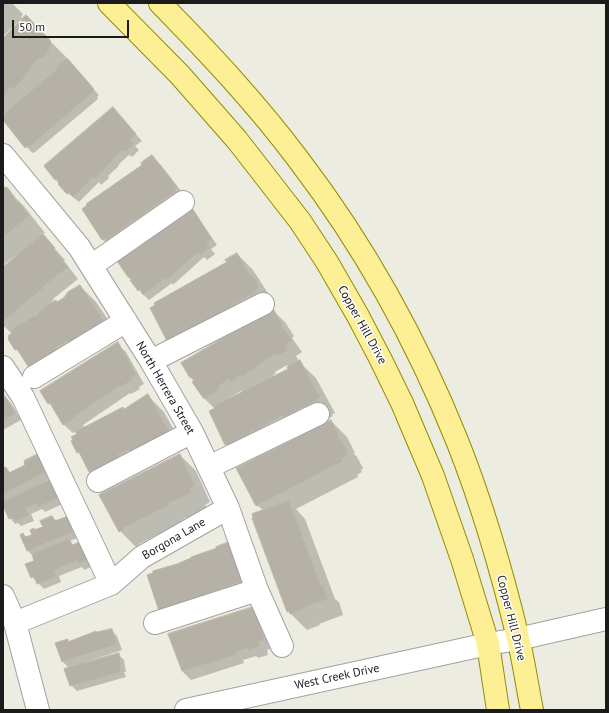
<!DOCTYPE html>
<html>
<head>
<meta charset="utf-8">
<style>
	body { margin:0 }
	#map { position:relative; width:609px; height:713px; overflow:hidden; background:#edece0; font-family:"PT Sans",sans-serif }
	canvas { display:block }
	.frame { position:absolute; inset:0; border:4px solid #1b1b1b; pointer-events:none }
	.scale { position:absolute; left:12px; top:20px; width:117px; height:18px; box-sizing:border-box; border:2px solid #1b1b1b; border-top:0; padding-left:5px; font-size:12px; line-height:14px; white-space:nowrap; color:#1b1b1b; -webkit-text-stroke:3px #fff; paint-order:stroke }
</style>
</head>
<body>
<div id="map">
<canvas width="609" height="713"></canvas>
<div class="frame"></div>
<div class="scale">50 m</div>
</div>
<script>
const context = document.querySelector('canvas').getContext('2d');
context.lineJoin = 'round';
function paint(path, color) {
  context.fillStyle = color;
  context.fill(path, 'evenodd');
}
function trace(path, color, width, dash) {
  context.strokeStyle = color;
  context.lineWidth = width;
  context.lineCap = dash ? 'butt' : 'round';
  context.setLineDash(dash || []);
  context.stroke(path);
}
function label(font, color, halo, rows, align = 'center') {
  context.font = font + ' "PT Sans",sans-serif';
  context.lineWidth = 3;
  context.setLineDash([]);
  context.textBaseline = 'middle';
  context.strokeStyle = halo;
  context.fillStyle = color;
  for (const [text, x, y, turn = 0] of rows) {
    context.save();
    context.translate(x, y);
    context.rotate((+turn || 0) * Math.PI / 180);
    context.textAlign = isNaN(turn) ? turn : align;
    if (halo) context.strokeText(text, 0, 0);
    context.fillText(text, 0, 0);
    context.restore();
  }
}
paint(new Path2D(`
	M3,3H12L23,14L21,17L22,18L3,36Z
	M26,17L66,57L65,59L99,95L97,97L98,99L35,152L32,153L4,120L3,121V40Z
	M118,114L142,141L135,146L139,150L132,157L129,155L118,165L119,166L108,176L109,178L101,185L99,182L79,202L68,193L45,166Z
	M152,156L161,165L185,196L112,248L103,240L83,209L143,165Z
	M3,186L23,205L45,233L42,234L65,260L64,261L78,279L53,299L54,300L48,305L49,306L57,303L80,286L96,302L120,337L71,365L72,367L45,384L29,368L22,355L16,349L12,334L3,325V268L16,257L15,256L3,265ZM39,312L41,314L34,316Z
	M192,210L197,216L217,245L211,249L215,254L207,260L204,257L173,285L172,283L149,300L139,290L129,276Z
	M237,254L253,270L275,304L272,305L273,307L188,356L186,355L228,262Z
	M273,311L285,322L294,336L292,338L302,352L296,356L299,362L316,378L335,413L332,414L333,416L301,433L242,460L226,444L215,409L204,398L183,363ZM287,365L289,367V369L269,379L276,373L275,372ZM241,391L243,393L230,399L229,398Z
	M117,344L126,352L144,384L139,387L140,389L131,394L130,393L83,425L85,428L124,410L148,396L164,412L184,448L148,468L145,465L106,488L90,472L83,457L78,452V435L76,431L73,433L64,425L54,408L49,403Z
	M5,397L11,403L21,420L3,430V399Z
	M331,421L347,437L355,453H353L357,457L363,468L361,470L362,472L357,475L358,477L296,509L305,519L335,599L339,602L343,615L319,624L320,625L307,630L288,611L264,511L257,505Z
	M38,455L52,477L45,481L46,483L65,503L45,512L42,509L31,514L34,521L21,526L18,523L15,524L10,518L3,504V470L6,468L11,473L27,465Z
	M180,455L196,471L210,502L205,505L207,509L183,519L184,521L139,544V545L136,547L120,531Z
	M52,517L57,521L68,517L80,537L70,541L74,546L80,543L93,566L84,570L82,567L59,576L61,582L44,589L32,577L36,561L34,557L28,551L21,535L23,534L27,538L33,535L35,531L44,527Z
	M154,573L253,580L176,627Z
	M264,616L273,648L267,650L268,655L258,658L256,656L243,660L244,663L191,680L182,671Z
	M111,630L117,636L122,650L83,663V664L118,654L124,660L126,672H124L126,677L77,691L71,685L69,668L63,662L68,641L69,642L97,633Z`), '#0003');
const building = new Path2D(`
	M26,15L51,41L50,42L52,44L48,49L50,51L41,59L39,58L30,67L31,68L22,80L13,89L11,87L4,94L6,95L3,98V38Z
	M67,58L94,89L92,91L93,92L29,147L28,146L25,148L3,120V117L6,115L5,113L57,69L56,67Z
	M113,107L136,134L130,140L134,144L125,152L123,150L113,159H114L103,170L104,171L94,179L93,177L73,197L69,193L67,194L58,184L59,183L56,179L55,180L44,166Z
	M152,155L177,187L174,189L176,191L106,240L105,238L102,240L82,209L87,205L86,204L142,165L141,163Z
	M3,185L5,188L7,187L15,198L14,199L16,203L18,201L29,216L3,237Z
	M192,208L212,239L206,243L210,247L200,255L198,252L167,280L165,278L143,295L140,289L138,291L130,280L132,279L128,277L117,261Z
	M43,234L55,248L53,249L68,267L42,287L43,288L3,321V267Z
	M237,253L250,275L252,274L259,287L256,289L257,291L171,341H167L150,308L155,305L154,303L227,262L225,260Z
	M80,285L104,321L68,343L67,341L55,348L57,350L29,368L17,349L15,350L8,339L9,338L8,336L13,332L11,330L39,313L38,312L45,308V307L56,300L57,302L65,297V296L68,292Z
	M273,309L283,325L281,326L292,340L285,345L288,350L277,356L276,353L242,377L241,375L231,382L229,379L218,386L220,389L204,399L192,382L194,381L191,377L190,378L181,363Z
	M118,342L136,375L131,378L132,380L122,386L121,385L75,416L76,417L63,425L50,403L48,404L40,391Z
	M300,360L320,397L317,398L318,400L284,417L283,415L255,431L254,430L249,433V434L229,445L228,444L225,445L209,411L215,408L214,406L288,369L287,367Z
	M148,394L169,432L131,452L129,449L118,455L119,457L89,472L79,452L77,453L71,441L73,440L71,437L77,434L75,432L123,407L124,409Z
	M5,396L16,413L3,421V398Z
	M331,420L339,436L338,437L340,441L341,440L348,452L346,453L347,456L342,458L343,461L256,506L236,468Z
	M38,454L47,471L3,494V468L6,467L9,473L25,465L24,461Z
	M180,454L195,486L190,489L192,493L168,503L169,505L123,528L124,529L119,532L99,495Z
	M51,479L60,497L38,507L37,503L26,508L29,515L15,521L13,517L9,519L3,506V502Z
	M289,501L321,586L323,585L328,599L304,607V609L290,614L289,611L287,612L252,518L253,517L252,514Z
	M52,516L55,521L68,516L75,531L27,551L20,535L23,533L25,537L32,535L30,530L34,528V530L43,527L40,521Z
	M69,539L72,545L80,542L88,560L78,564L77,561L54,570L56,577L37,584L34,576L31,578L25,564L34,561L32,554Z
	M229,542L245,580L159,611L147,575L153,573V571L177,564L191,558V557L217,548L216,547Z
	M256,606L264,640L258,642L260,646L248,650L247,648L235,652L236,655L182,671L168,634Z
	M112,629L117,644L62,662L55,643L68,639V642L96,631V632Z
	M119,653L121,666L119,667L121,672L70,686L64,669Z`);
paint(building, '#b6b1a6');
trace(building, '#beb7a2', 1);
const minor = new Path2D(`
	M3,155L79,247L151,361L192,432L228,508L257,590L282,646
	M91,266L183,202
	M151,361L263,304
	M3,367L23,397L111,584
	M34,377L126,321
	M209,467L318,414
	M98,481L192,432
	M3,596L15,623L38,710
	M15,623L111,584L142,557L228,508
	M155,623L257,590
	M186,710L488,644L518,639L606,619`);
const major = new Path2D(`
	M109,3L180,75L237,140L300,221L327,262L358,316L381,360L402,403L433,476L462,559L488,644L498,710
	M160,3C209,53 256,103 298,159C363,244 418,343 458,443C483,506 502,572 518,638C524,662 527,686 532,710`);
trace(minor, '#a2a2a2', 24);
trace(major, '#928d00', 24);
trace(minor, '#fff', 22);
trace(major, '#fdef95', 22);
label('12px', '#1b1b1b', '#fff', [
	["Copper Hill Drive",362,325,61],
	["North Herrera Street",165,388,60],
	["Borgona Lane",174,539,-30],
	["Copper Hill Drive",511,618,76],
	["West Creek Drive",337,677,-12]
]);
</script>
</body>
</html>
